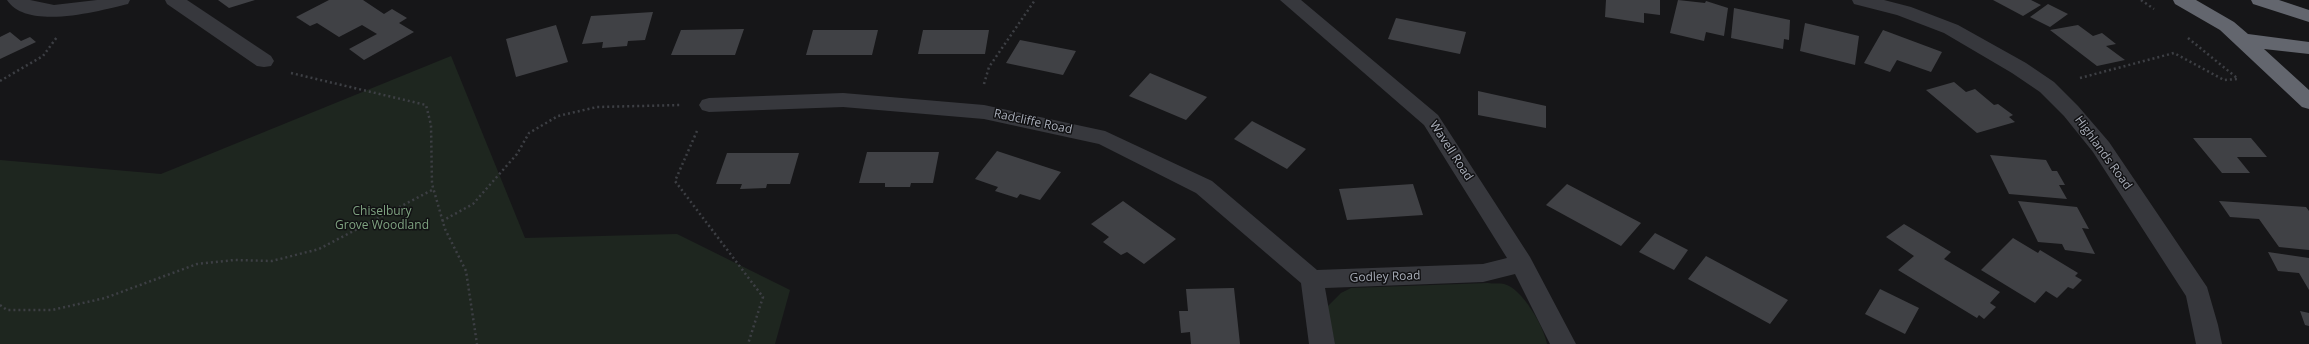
<!DOCTYPE html>
<html>
<head>
<meta charset="utf-8">
<style>
	body { margin:0 }
	canvas { display:block; background:#161618 }
</style>
</head>
<body>
<canvas width="2309" height="344"></canvas>
<script>
const context = document.querySelector('canvas').getContext('2d');
context.lineJoin = 'round';
function paint(path, color) {
  context.fillStyle = color;
  context.fill(path, 'evenodd');
}
function trace(path, color, width, dash) {
  context.strokeStyle = color;
  context.lineWidth = width;
  context.lineCap = dash ? 'butt' : 'round';
  context.setLineDash(dash || []);
  context.stroke(path);
}
function label(font, color, halo, rows, align = 'center') {
  context.font = font + ' "Open Sans",sans-serif';
  context.lineWidth = 3;
  context.setLineDash([]);
  context.textBaseline = 'middle';
  context.strokeStyle = halo;
  context.fillStyle = color;
  for (const [text, x, y, turn = 0] of rows) {
    context.save();
    context.translate(x, y);
    context.rotate((+turn || 0) * Math.PI / 180);
    context.textAlign = isNaN(turn) ? turn : align;
    if (halo) context.strokeText(text, 0, 0);
    context.fillText(text, 0, 0);
    context.restore();
  }
}
paint(new Path2D(`
	M451,56L525,238L677,234L790,290L775,344H0V160L161,174Z
	M1488,283C1493,284 1500,283 1504,284C1522,288 1544,327 1547,344H1335L1327,307L1341,293L1351,288Z`), '#1e261f');
paint(new Path2D(`
	M218,0H255L229,8Z
	M329,0H363L384,14L392,9L407,18L399,23L414,32L364,60L349,49L377,34L362,25L339,37L317,23L310,26L296,17Z
	M1606,0H1660V15L1644,13V23L1605,17Z
	M1678,0L1705,3L1706,1L1728,8L1724,36L1706,32L1704,41L1670,33Z
	M1993,0H2031L2041,5L2023,16Z
	M2048,4L2068,14L2050,27L2030,17Z
	M1734,8L1790,20L1789,40L1784,39L1783,49L1731,38Z
	M653,12L645,40L628,41L627,46L602,48L603,42L582,44L591,16Z
	M1396,18L1466,32L1460,54L1388,39Z
	M1805,23L1859,36L1855,65L1800,51Z
	M556,25L568,62L516,77L506,39Z
	M2078,25L2093,36L2102,33L2116,44L2106,46L2125,60L2097,66L2050,30Z
	M744,29L735,55H671L681,30Z
	M813,30H878L872,55H806Z
	M923,30H989L985,54H918Z
	M1883,30L1942,52L1931,72L1897,60L1890,72L1864,63Z
	M10,32L21,41L30,37L36,42L0,59V37Z
	M1020,40L1076,51L1063,75L1006,63Z
	M1150,73L1207,97L1186,120L1129,96Z
	M1954,82L1966,92L1975,89L1994,105L1998,104L2013,115L2009,117L2015,122L1977,133L1926,90Z
	M1478,91L1546,106V128L1478,115Z
	M1252,121L1306,149L1287,169L1234,139Z
	M2193,138H2251L2267,157H2237L2250,173H2222Z
	M997,151L1061,172L1040,200L1020,194L1017,198L995,191L998,187L975,179Z
	M867,152H939L933,183H911L910,187H885V183H859Z
	M727,153H799L790,184H767L766,188L740,189L742,184H716Z
	M1990,155L2046,160L2052,171H2057L2065,185H2059L2067,199L2009,194Z
	M1413,184L1423,215L1347,220L1339,189Z
	M1567,184L1641,223L1621,246L1546,205Z
	M1123,201L1176,239L1144,264L1127,252L1121,255L1103,242L1109,237L1091,224Z
	M2018,201L2077,207L2089,229L2082,228L2095,254L2065,250L2062,244L2038,242Z
	M2219,201L2306,207L2309,211V250L2279,247L2259,219L2230,217Z
	M1904,224L1951,252L1944,259L2000,292L1990,303L1996,307L1984,319L1979,315L1977,318L1898,270L1914,256L1886,237Z
	M1655,233L1688,250L1674,270L1639,252Z
	M2013,238L2038,253L2040,250L2078,273L2075,276L2082,280L2073,289L2068,287L2057,298L2046,291L2035,303L1981,270Z
	M2268,252L2309,258V290L2299,273L2278,271Z
	M1706,256L1788,300L1770,324L1688,279Z
	M1234,288L1240,344H1191L1190,332L1181,333L1179,311H1188L1186,289Z
	M1880,289L1919,308L1905,334L1865,314Z
	M2300,311L2309,313V326L2305,325Z`), '#404145');
trace(new Path2D(`
	M2141,0L2154,9
	M2188,38L2237,78
	M291,73L426,105L431,125L432,184L445,229L466,271L477,344
	M2080,78L2174,53L2224,80L2237,79
	M0,81L43,56L57,37
	M984,84L989,67L1035,0
	M697,131L675,181L763,297L748,344
	M442,221L473,204L517,154L529,133L558,116L597,107L682,105
	M0,305L7,310H52L105,298L197,264L234,260L272,261L319,249L434,189`), '#3d3f44', 2.5, [2, 3]);
paint(new Path2D(`
	M7,0H30L54,5L97,0H130L128,4C99,11 27,31 7,0Z
	M165,0H187L271,56L274,61L271,66L264,67L257,66L167,4Z
	M1280,0H1301L1438,115L1530,257L1576,344H1550L1515,274L1483,282L1325,288L1335,344H1309L1301,283L1196,193L1099,144L984,119L843,107L709,112L702,110L699,105L702,100L709,98L843,93L984,105L1105,131L1212,181L1317,270L1483,264L1507,258L1424,125Z
	M1852,0H1884L1911,7L1958,25L2026,63L2054,82L2078,106L2109,142L2207,287L2218,325L2222,344H2196L2186,296L2093,152L2064,116L2040,92L2012,73L1944,33L1897,15L1854,4Z`), '#37383d');
paint(new Path2D(`
	M2173,0H2196L2234,22L2248,34L2309,42V54L2264,49L2309,90V109L2302,107L2220,30L2175,4Z
	M2251,0H2279L2309,10V22L2253,4Z`), '#63666e');
label('12px', '#a8adb8', '#111113', [
	["Radcliffe Road",1033,122,12],
	["Wavell Road",1451,151,57],
	["Highlands Road",2103,153,54],
	["Godley Road",1385,277,-2]
]);
label('12px', '#7fa381', '#111113', [
	["Chiselbury",382,212],
	["Grove Woodland",382,226]
]);
</script>
</body>
</html>
